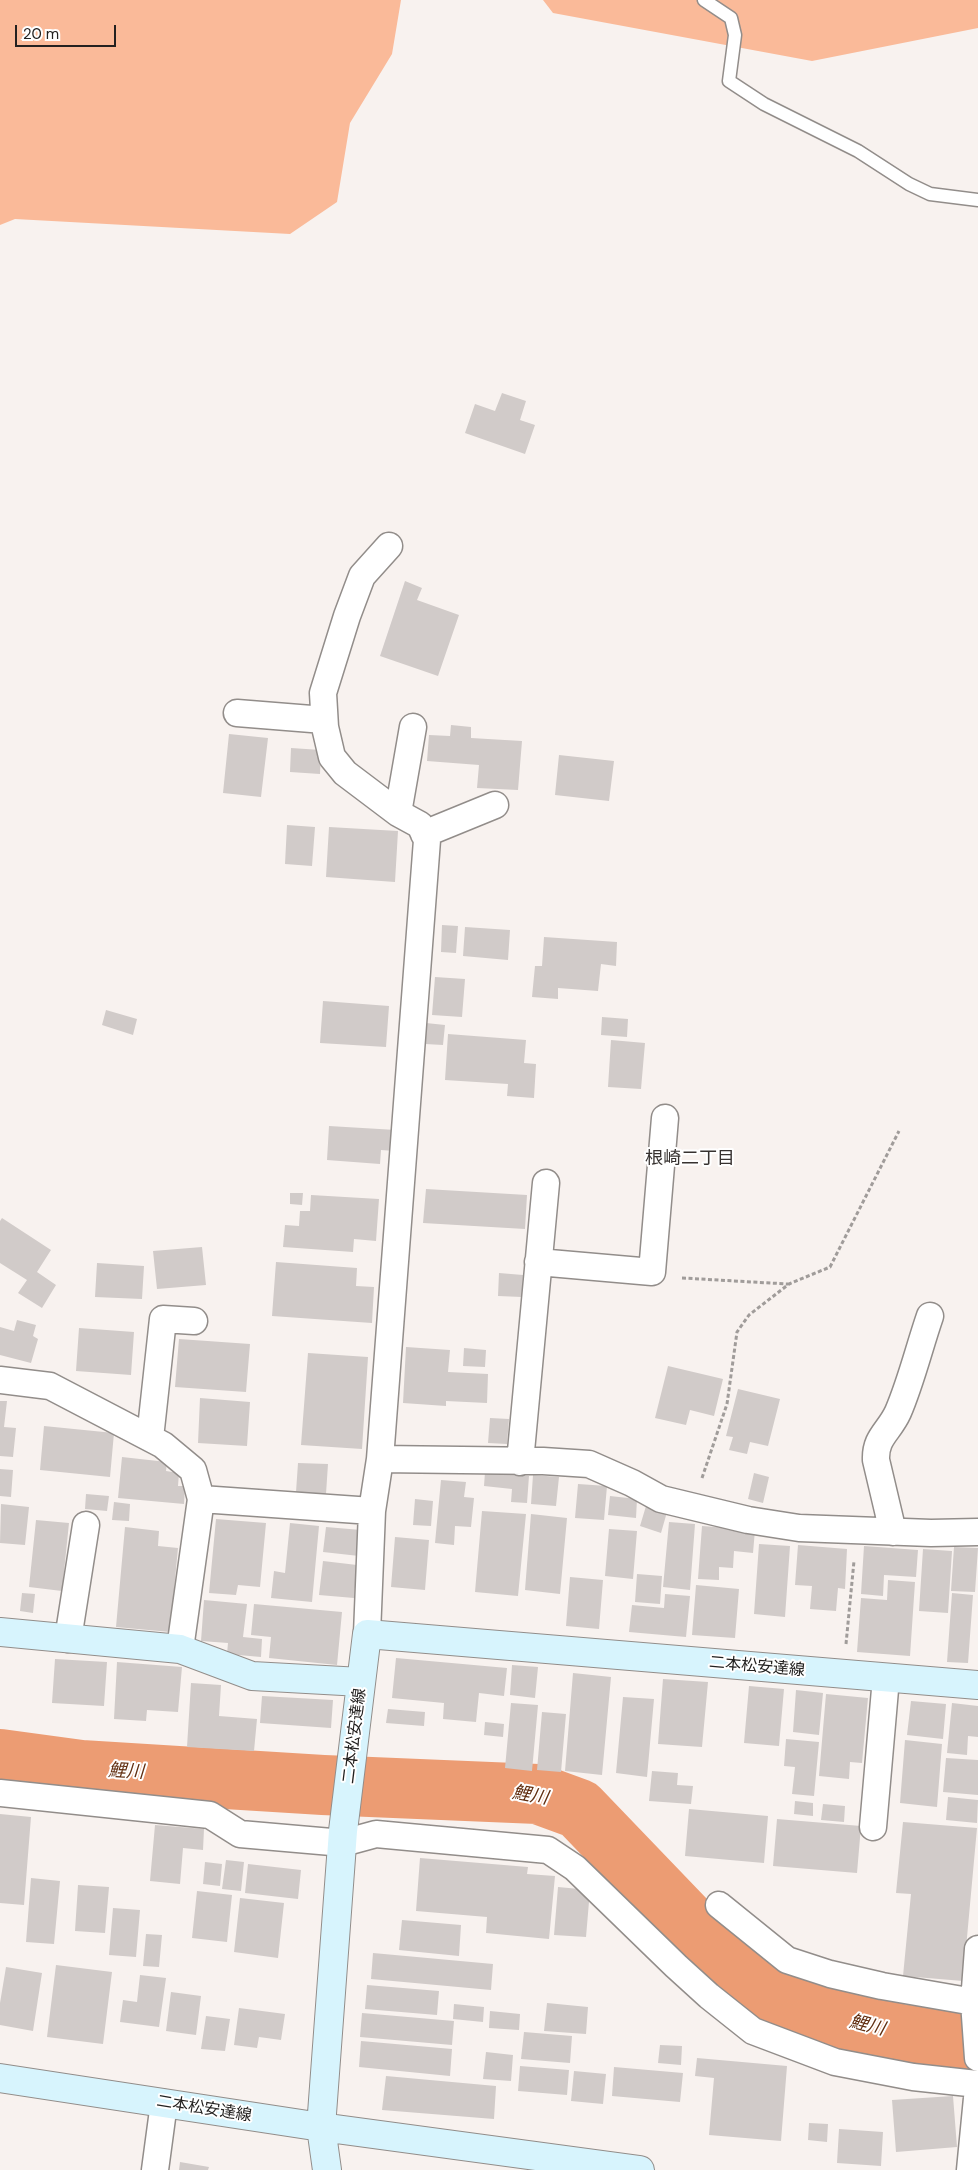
<!DOCTYPE html>
<html>
<head>
<meta charset="utf-8">
<style>
	body { margin:0 }
	#map { position:relative; width:978px; height:2170px; overflow:hidden; background:#f8f2ef; font-family:"DM Sans",sans-serif }
	canvas { display:block }
	.scale { position:absolute; left:15px; top:25px; width:101px; height:22px; box-sizing:border-box; border:2px solid #232120; border-top:0; padding-left:6px; font-size:15px; line-height:18px; white-space:nowrap; color:#232120; -webkit-text-stroke:4px #fff; paint-order:stroke }
</style>
</head>
<body>
<div id="map">
<canvas width="978" height="2170"></canvas>
<div class="scale">20 m</div>
</div>
<script>
const context = document.querySelector('canvas').getContext('2d');
context.lineJoin = 'round';
function paint(path, color) {
  context.fillStyle = color;
  context.fill(path, 'evenodd');
}
function trace(path, color, width, dash) {
  context.strokeStyle = color;
  context.lineWidth = width;
  context.lineCap = dash ? 'butt' : 'round';
  context.setLineDash(dash || []);
  context.stroke(path);
}
function label(font, color, halo, rows, align = 'center') {
  context.font = font + ' "DM Sans","Noto Sans JP",sans-serif';
  context.lineWidth = 4;
  context.setLineDash([]);
  context.textBaseline = 'middle';
  context.strokeStyle = halo;
  context.fillStyle = color;
  for (const [text, x, y, turn = 0] of rows) {
    context.save();
    context.translate(x, y);
    context.rotate((+turn || 0) * Math.PI / 180);
    context.textAlign = isNaN(turn) ? turn : align;
    if (halo) context.strokeText(text, 0, 0);
    context.fillText(text, 0, 0);
    context.restore();
  }
}
paint(new Path2D(`
	M0,0H401L392,54L350,123L337,202L290,234L15,219L0,225Z
	M543,0H978V28L812,61L553,13Z`), '#faba99');
trace(new Path2D(`
	M0,1759L81,1770L323,1785L538,1794L579,1809L700,1935L768,1993L839,2019L900,2034L978,2043`), '#ec9c73', 60);
paint(new Path2D(`
	M502,393L526,401L520,420L535,425L525,454L465,433L475,404L495,411Z
	M405,581L422,588L417,600L459,615L438,676L380,656Z
	M451,725L471,727V738L522,741L518,790L477,788L479,765L427,761L429,735L450,736Z
	M229,734L268,738L261,797L223,793Z
	M291,748L321,750L320,774L290,772Z
	M559,755L614,761L609,801L555,795Z
	M287,825L315,827L312,866L285,864Z
	M329,827L398,831L395,882L326,877Z
	M442,925L458,926L456,953L441,952Z
	M465,927L510,930L508,960L463,956Z
	M544,937L617,942L616,966L601,964L598,991L558,988V999L532,997L535,966H542Z
	M435,977L465,979L462,1017L432,1015Z
	M323,1001L389,1006L386,1047L320,1043Z
	M106,1010L137,1019L133,1035L102,1025Z
	M602,1017L628,1019L627,1037L601,1035Z
	M426,1023L445,1025L443,1045L425,1044Z
	M448,1034L526,1040L524,1063L536,1064L534,1098L507,1096L508,1084L445,1080Z
	M611,1040L645,1043L641,1089L608,1087Z
	M329,1126L396,1130L395,1151L381,1150L380,1164L327,1160Z
	M426,1189L527,1195L525,1229L423,1223Z
	M290,1193H303L302,1205L290,1204Z
	M311,1195L379,1199L376,1241L354,1239L353,1252L283,1247L285,1225L299,1226L300,1211H310Z
	M2,1218L51,1250L37,1272L56,1285L42,1308L18,1293L27,1280L0,1263V1221Z
	M202,1247L206,1285L157,1289L153,1251Z
	M276,1262L357,1268L356,1286L374,1287L372,1323L272,1316Z
	M97,1263L144,1266L142,1299L95,1297Z
	M499,1273L523,1275L522,1297L498,1296Z
	M17,1320L36,1325L33,1336L38,1339L31,1363L0,1355V1327L14,1331Z
	M79,1328L134,1332L131,1375L76,1371Z
	M179,1339L250,1344L246,1392L175,1387Z
	M406,1347L450,1350L448,1372L488,1374L487,1403L446,1401V1406L403,1403Z
	M464,1348L486,1350L485,1367L463,1366Z
	M308,1353L368,1357L362,1449L301,1445Z
	M668,1366L723,1379L714,1416L690,1410L686,1425L655,1418Z
	M738,1389L780,1399L768,1446L750,1442L747,1454L729,1450L733,1437L726,1436Z
	M200,1398L250,1402L247,1446L198,1443Z
	M0,1401H7L4,1427L16,1428L13,1457L0,1456Z
	M490,1418L509,1419L507,1444L488,1443Z
	M44,1426L114,1433L110,1477L40,1470Z
	M122,1457L167,1462L166,1471L179,1473L178,1486H185L184,1504L118,1498Z
	M298,1463L328,1464L326,1494L296,1492Z
	M0,1469L13,1470L11,1497L0,1496Z
	M485,1472L529,1476L527,1503L511,1502L512,1489L484,1486Z
	M754,1473L769,1477L763,1503L748,1499Z
	M533,1475L559,1477L556,1506L531,1504Z
	M441,1480L466,1482L464,1497L474,1498L471,1527L455,1526L454,1545L435,1543Z
	M578,1484L607,1486L604,1520L575,1518Z
	M86,1494L109,1496L107,1511L85,1509Z
	M610,1496L637,1499L636,1518L608,1515Z
	M415,1499L433,1501L431,1526L413,1525Z
	M114,1502L130,1504L129,1521L112,1520Z
	M1,1504L29,1507L25,1545L0,1543Z
	M646,1506L667,1512L661,1533L640,1526Z
	M482,1511L526,1514L518,1596L475,1592Z
	M531,1514L567,1518L560,1594L525,1590Z
	M216,1519L266,1523L260,1587L238,1585L236,1595L209,1593Z
	M36,1520L69,1523L62,1591L29,1587Z
	M669,1522L695,1524L690,1590L663,1587Z
	M290,1523L319,1526L312,1602L271,1598L274,1571L285,1573Z
	M702,1526L755,1530L753,1553L734,1551L733,1568L719,1567V1580L698,1579Z
	M125,1527L159,1531L158,1546L178,1548L170,1632L116,1627Z
	M326,1527L361,1530L359,1556L323,1552Z
	M609,1529L637,1531L633,1579L605,1576Z
	M395,1537L429,1540L425,1590L391,1587Z
	M759,1544L790,1546L785,1617L754,1614Z
	M798,1545L847,1549L845,1589L838,1588L836,1611L810,1609L812,1586L795,1585Z
	M864,1546L918,1550L916,1577L884,1575L883,1596L861,1594Z
	M954,1547L978,1548L975,1592L951,1591Z
	M923,1549L952,1551L948,1613L919,1611Z
	M323,1561L357,1565L354,1598L319,1595Z
	M637,1574L662,1576L660,1604L635,1602Z
	M570,1577L603,1580L599,1629L566,1626Z
	M888,1580L915,1582L910,1656L857,1652L861,1598L887,1600Z
	M696,1585L739,1589L735,1638L692,1635Z
	M22,1593L35,1594L33,1613L20,1611Z
	M952,1593L973,1595L968,1663L947,1662Z
	M665,1594L690,1596L686,1637L629,1632L632,1605L664,1608Z
	M204,1600L247,1604L243,1637L262,1639L261,1657L227,1654L228,1643L201,1641Z
	M254,1604L342,1612L337,1665L269,1658L271,1637L251,1635Z
	M396,1658L507,1668L504,1696L479,1693L476,1722L443,1719L444,1703L392,1698Z
	M55,1659L107,1662L104,1706L52,1703Z
	M117,1662L182,1667L178,1712L147,1710L146,1721L114,1719Z
	M512,1665L538,1667L535,1698L510,1695Z
	M573,1673L611,1677L602,1775L565,1771Z
	M663,1679L708,1682L702,1747L658,1744Z
	M191,1683L221,1685L219,1716L257,1719L254,1751L187,1747Z
	M749,1686L784,1689L779,1746L744,1743Z
	M796,1690L823,1693L819,1735L793,1732Z
	M826,1694L868,1698L862,1763L850,1762L849,1779L819,1776Z
	M262,1696L333,1700L331,1728L260,1723Z
	M623,1697L654,1699L647,1777L616,1773Z
	M911,1701L946,1704L943,1739L907,1735Z
	M511,1703L538,1705L532,1771L505,1768Z
	M952,1703L978,1706V1737L968,1736L967,1755L947,1753Z
	M388,1709L425,1712L424,1726L386,1723Z
	M542,1712L566,1714L561,1772L537,1770Z
	M485,1722L504,1724L503,1737L484,1735Z
	M786,1739L819,1742L814,1796L792,1794L795,1767L784,1766Z
	M905,1740L942,1744L937,1807L900,1803Z
	M946,1758L978,1760V1795L943,1792Z
	M652,1771L678,1773L677,1785L693,1786L691,1804L649,1801Z
	M948,1797L978,1800L977,1823L946,1820Z
	M795,1801L813,1803V1816L794,1814Z
	M823,1804L845,1806L844,1822L821,1820Z
	M689,1809L768,1816L764,1863L685,1856Z
	M0,1814L31,1817L24,1905L0,1903Z
	M777,1819L861,1826L857,1873L773,1866Z
	M903,1822L977,1828L963,1981L903,1976L911,1894L896,1893Z
	M155,1825L204,1829L203,1850L183,1848L180,1884L150,1881Z
	M420,1858L528,1867L527,1874L555,1876L549,1939L486,1933L487,1917L416,1911Z
	M226,1860L244,1862L241,1891L222,1889Z
	M205,1862L222,1864L220,1886L203,1884Z
	M248,1864L301,1870L298,1899L245,1893Z
	M31,1878L60,1881L54,1944L26,1942Z
	M78,1885L109,1887L105,1933L75,1931Z
	M558,1887L590,1890L586,1937L554,1935Z
	M197,1891L232,1895L227,1942L192,1938Z
	M240,1898L284,1903L278,1958L234,1952Z
	M113,1908L140,1910L136,1957L109,1955Z
	M402,1920L461,1925L459,1956L399,1950Z
	M146,1934L162,1935L159,1967L143,1966Z
	M373,1953L493,1964L491,1990L371,1979Z
	M56,1965L112,1972L103,2044L47,2037Z
	M6,1967L42,1973L33,2031L0,2025V2003Z
	M140,1975L166,1978L159,2027L120,2022L123,2000L137,2002Z
	M367,1985L439,1991L437,2015L365,2009Z
	M171,1992L201,1996L196,2035L166,2031Z
	M547,2003L588,2007L586,2034L544,2031Z
	M454,2004L484,2007L483,2022L453,2019Z
	M239,2008L285,2014L281,2040L259,2037L257,2048L234,2045Z
	M490,2011L520,2014L519,2030L489,2028Z
	M362,2013L454,2021L452,2045L360,2037Z
	M206,2016L230,2019L225,2051L201,2049Z
	M524,2032L572,2036L570,2063L521,2059Z
	M361,2041L452,2049L450,2076L359,2067Z
	M660,2045L682,2046L681,2065L658,2063Z
	M486,2052L513,2055L511,2081L483,2079Z
	M697,2058L787,2066L781,2141L709,2135L714,2078L695,2076Z
	M520,2066L569,2070L567,2095L518,2091Z
	M614,2067L683,2073L680,2102L612,2096Z
	M574,2071L606,2074L603,2104L571,2101Z
	M386,2076L496,2086L494,2119L382,2110Z
	M953,2096L957,2147L896,2152L892,2100Z
	M809,2123L828,2124L827,2142L808,2140Z
	M839,2129L883,2132L881,2166L837,2163Z
	M180,2162L209,2167L208,2170H179Z`), '#d1cbc9');
const lane = new Path2D(`
	M704,0L731,18L735,35L729,81L764,104L858,151L909,184L930,194L978,200`);
const street = new Path2D(`
	M237,713L324,720
	M398,813L413,727
	M424,834L495,805
	M538,1262L652,1272L665,1118
	M0,1380L50,1386L163,1445L193,1470L201,1499L372,1511
	M150,1438L163,1319L194,1321
	M380,1459L543,1461L589,1464L632,1483L661,1499L748,1520L799,1528L931,1533L978,1532
	M520,1462L546,1183
	M893,1532L876,1460C875,1437 889,1432 898,1412C911,1382 919,1348 930,1316
	M367,1634L372,1511L380,1459L427,840L420,825L398,813L345,773L332,757L325,727L323,693L347,616L362,576L389,546
	M68,1639L86,1525
	M180,1649L201,1499
	M0,1793L210,1815L240,1834L343,1843L376,1834L548,1850L575,1868L676,1966L709,1996L753,2031L835,2062L913,2077L978,2084
	M873,1827L886,1678
	M719,1905L787,1960L830,1974L882,1986L974,2002
	M978,1949L974,2002L978,2058
	M155,2170L164,2103
	M970,2170L978,2088`);
const secondary = new Path2D(`
	M0,1632L180,1649L252,1676L361,1682
	M0,2078L321,2127L640,2170
	M327,2170L321,2127L343,1831L367,1634L978,1685`);
trace(lane, '#928d8a', 15);
trace(street, '#928d8a', 29);
trace(secondary, '#928d8a', 30);
trace(new Path2D(`
	M682,1278L788,1284
	M702,1478L727,1404L737,1332L749,1315L789,1284L830,1267L899,1131
	M846,1644L854,1561`), '#a09c9a', 3, [4, 2.5]);
trace(lane, '#fff', 12);
trace(street, '#fff', 26);
trace(secondary, '#d7f4fd', 28);
label('16px', '#232120', '#fff', [
	["二本松安達線",757,1667,5],
	["二本松安達線",355,1736,-83],
	["二本松安達線",204,2109,9]
]);
label('18px', '#373230', '#fff', [
	["根崎二丁目",690,1159]
]);
label('italic 18px', '#612e10', '#fff', [
	["鯉川",126,1772,3],
	["鯉川",530,1796,10],
	["鯉川",867,2026,14]
]);
</script>
</body>
</html>
